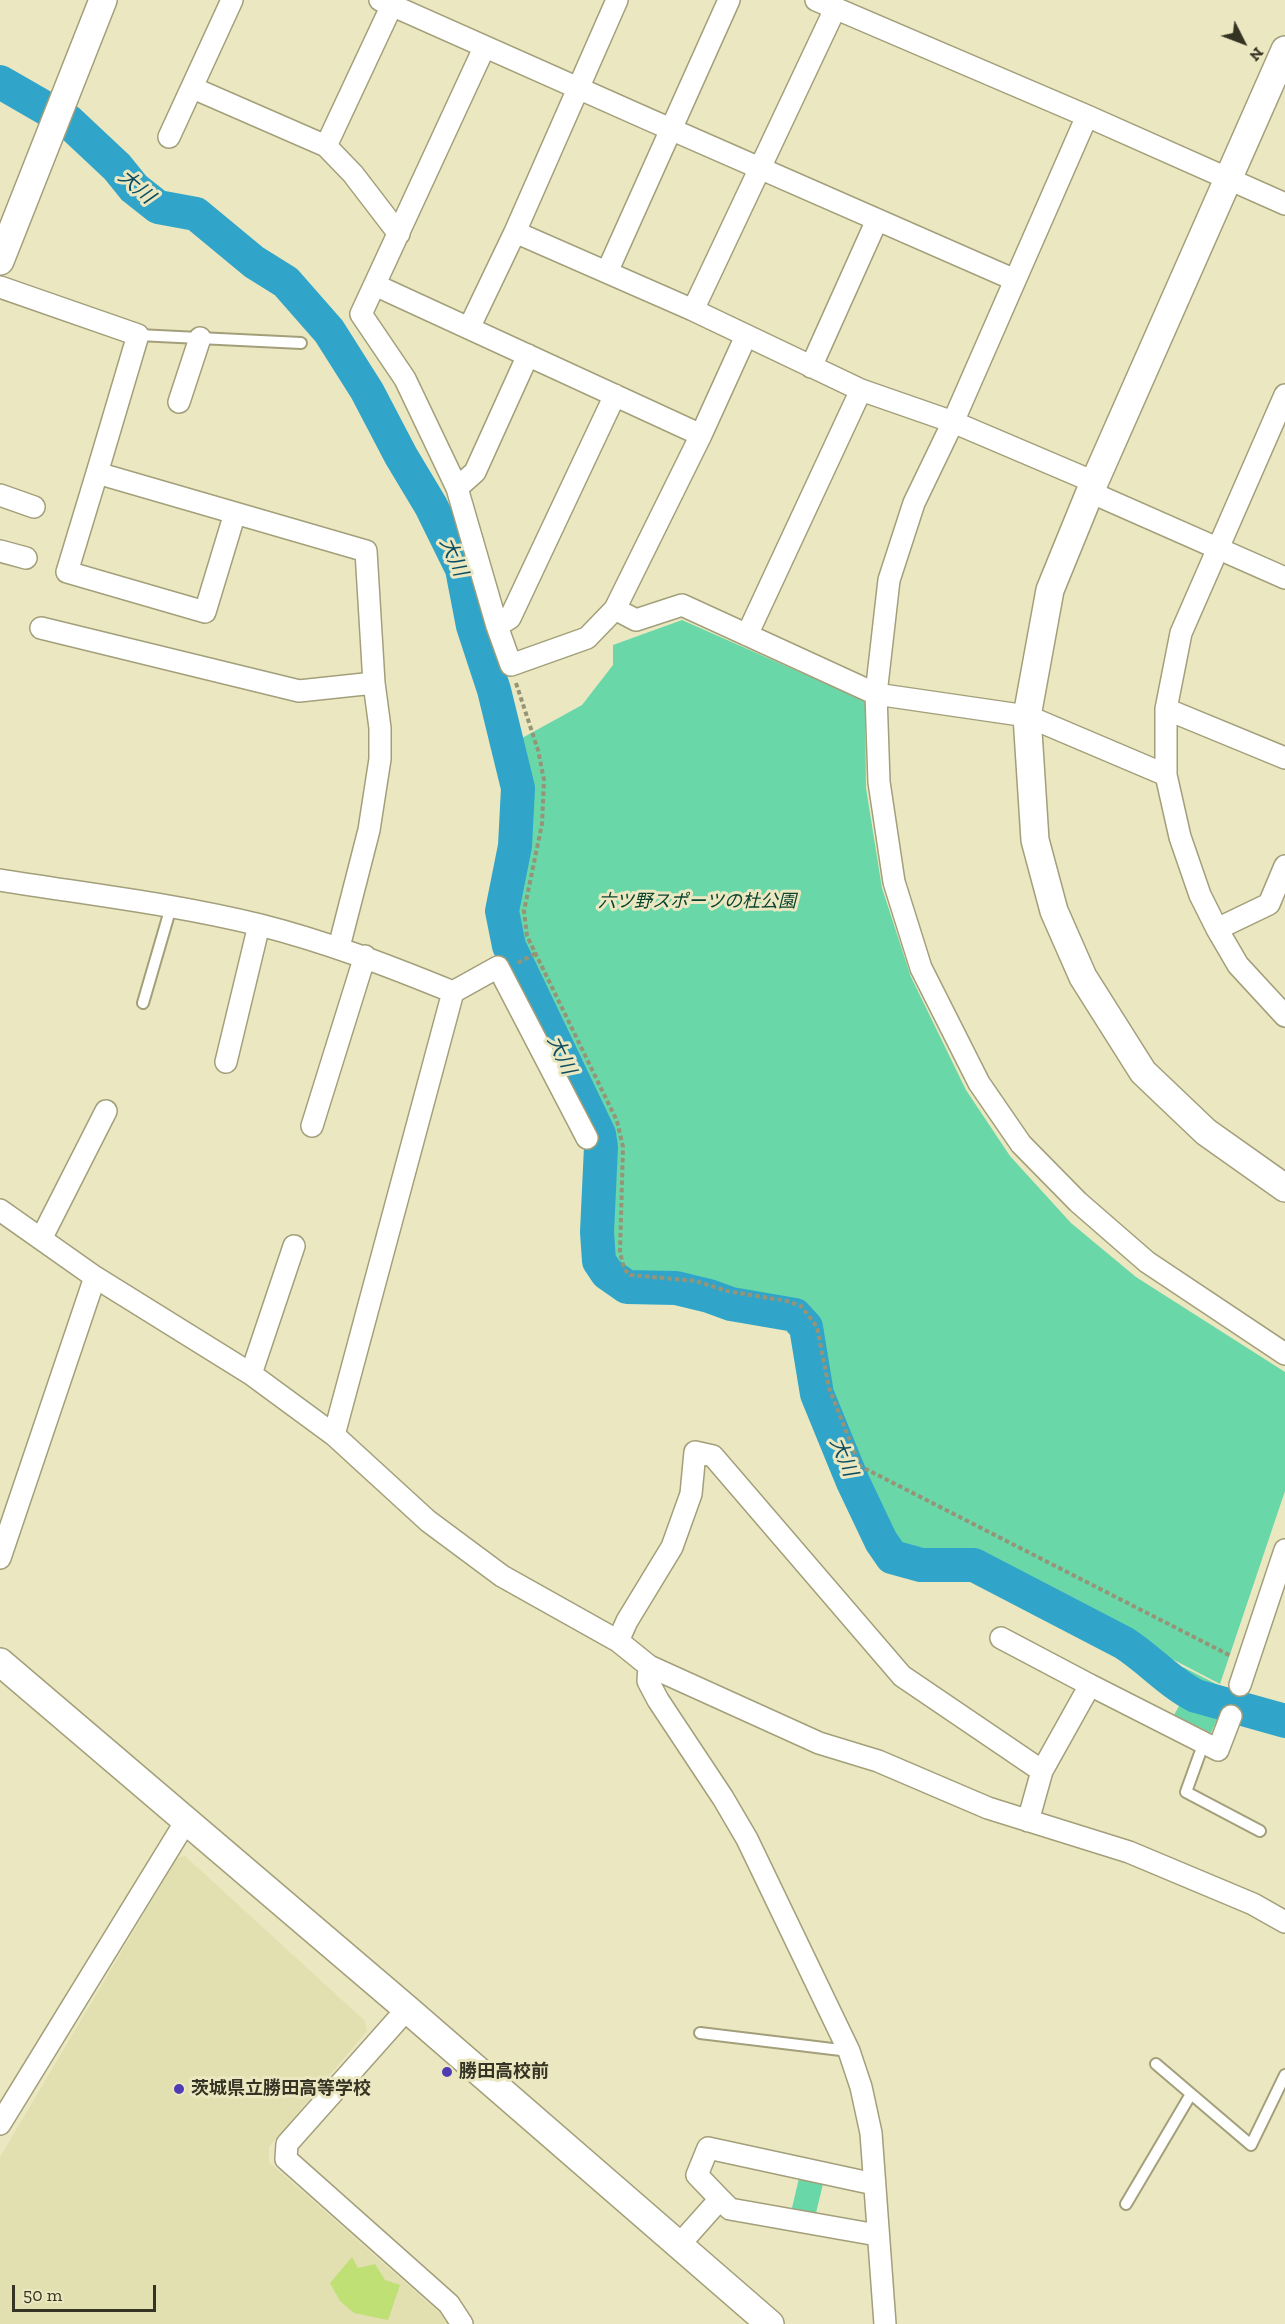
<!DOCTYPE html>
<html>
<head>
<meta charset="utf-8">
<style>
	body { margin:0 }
	#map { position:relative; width:1285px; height:2324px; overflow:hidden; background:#ebe8c1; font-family:"Zilla Slab",serif }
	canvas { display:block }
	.north { position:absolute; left:1213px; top:12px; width:60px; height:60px; -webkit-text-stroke:4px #ebe8c1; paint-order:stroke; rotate:132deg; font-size:16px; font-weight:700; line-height:24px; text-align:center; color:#353424 }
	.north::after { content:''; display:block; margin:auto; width:21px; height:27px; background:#353424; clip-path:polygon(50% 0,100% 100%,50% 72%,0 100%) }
	.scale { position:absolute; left:12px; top:2285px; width:144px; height:27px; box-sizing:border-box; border:3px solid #353424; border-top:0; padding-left:8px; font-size:18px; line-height:21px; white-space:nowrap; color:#353424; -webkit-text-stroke:4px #ebe8c1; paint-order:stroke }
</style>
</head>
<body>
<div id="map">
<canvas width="1285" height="2324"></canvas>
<div class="north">N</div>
<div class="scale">50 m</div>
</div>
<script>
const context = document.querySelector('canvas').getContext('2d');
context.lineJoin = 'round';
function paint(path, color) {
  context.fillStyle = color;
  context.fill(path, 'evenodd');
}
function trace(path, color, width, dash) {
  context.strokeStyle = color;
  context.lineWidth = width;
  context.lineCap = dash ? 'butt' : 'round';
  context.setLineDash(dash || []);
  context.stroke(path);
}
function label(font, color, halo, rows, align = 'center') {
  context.font = font + ' "Zilla Slab","Noto Sans JP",serif';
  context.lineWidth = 6;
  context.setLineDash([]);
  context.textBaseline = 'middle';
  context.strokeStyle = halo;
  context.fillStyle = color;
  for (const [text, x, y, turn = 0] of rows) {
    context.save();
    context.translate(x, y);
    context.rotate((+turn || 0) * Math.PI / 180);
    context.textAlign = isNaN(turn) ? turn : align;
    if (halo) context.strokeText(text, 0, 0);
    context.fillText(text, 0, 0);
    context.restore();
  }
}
paint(new Path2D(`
	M185,1856L365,2021L367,2031L269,2147V2162L452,2324H0V2157L177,1858Z`), '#e2dfb0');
paint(new Path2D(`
	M682,620L865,701L866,788L882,888L911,977L966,1090L1010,1156L1071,1223L1136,1277L1285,1372V1491L1220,1684L978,1558L909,1555L892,1546L881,1529L854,1470L828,1408L813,1334L803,1315L790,1308L738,1299L686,1285L626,1281L611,1272L603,1259V1133L514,946L507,911L518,845L520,787L513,743L582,705L613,665V645Z
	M1183,1667L1230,1691L1211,1733L1174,1715L1190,1686Z
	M800,2174L824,2180L815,2217L791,2212Z`), '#6ad7a9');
trace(new Path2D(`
	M0,82L47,109
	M68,121L117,167L134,188L158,207L196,214L254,262L286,282L329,331L367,391L401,456L431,506L462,569L473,626L494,690L518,788L515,846L502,911L509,946L599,1134L601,1147L597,1232L599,1261L607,1273L627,1287L676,1288L709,1296L731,1304L795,1315L806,1327L817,1394L853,1482L881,1541L892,1557L921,1565H974L1124,1643C1149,1659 1170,1683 1196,1696L1285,1721`), '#31a5c9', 34);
paint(new Path2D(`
	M352,2257L358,2268L375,2264L385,2280L400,2285L388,2320L354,2313L340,2301L330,2283Z`), '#bfe074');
const service = new Path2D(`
	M138,335L301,343
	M143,1003L171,907
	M1204,1742L1186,1792L1260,1831
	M700,2033L849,2051
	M1156,2064L1251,2145L1285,2075
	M1126,2204L1191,2094`);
const minor = new Path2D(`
	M380,0C591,95 803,187 1015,280
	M816,0L1087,116L1285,204
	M484,48L361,314L405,379L457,488L497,626L511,665L587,638L615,609L701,435L746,336
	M193,88L326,146L353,174L399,234
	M1087,116L953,422L914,503L889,580L876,694L879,782L894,882L921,968L979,1083L1021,1144L1078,1202L1147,1262L1285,1354
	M169,137L232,0
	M326,146L392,5
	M515,232L693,310L861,390L953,422L1094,482
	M607,272L729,0
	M375,285L701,435
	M0,287L138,335L97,473L366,551L374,683
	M693,310L835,9
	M469,328L515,232L617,0
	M811,367L877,220
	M1285,395L1181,633L1166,709V775L1180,837L1200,895L1217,929L1238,965L1285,1016
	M179,402L200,338
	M97,473L67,572L205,612L235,513
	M457,488L475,472L528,355
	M1090,492L1285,578
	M0,495L34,507
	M0,551L26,558
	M615,609L636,620L682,605L876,694L1027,716L1166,775
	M497,626L510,618L615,395
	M41,628L299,691L374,683L380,728V759L369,830L339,947
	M747,635L861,390
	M1166,709L1285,758
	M0,880C87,894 175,904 260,925C327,942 389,966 453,992L334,1435
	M1217,929L1269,904L1285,866
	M453,992L498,967L587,1138
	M226,1062L259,925
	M312,1126L365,956
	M0,1210L95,1277L251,1374L334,1435L428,1521L502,1576L618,1641L649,1666L819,1743L878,1761L988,1808L1129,1852L1253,1904L1285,1922
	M41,1239L106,1111
	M251,1374L294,1246
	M0,1558L95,1277
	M1001,1638L1090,1685
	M618,1641L627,1621L672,1547L691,1494L695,1452L713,1456L902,1676L1042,1771
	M649,1666L648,1681L658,1700L723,1798L747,1839L849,2051L861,2087L871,2133L885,2324
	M1240,1685L1285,1550
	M1028,1821L1042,1771L1090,1685L1218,1750L1231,1716
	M407,2009L287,2144L286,2159L449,2304L462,2324
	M0,2124L186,1821
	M720,2199L730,2209L877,2235
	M679,2245L720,2199L697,2175L708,2148L874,2184`);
const tertiary = new Path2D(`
	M1285,50L1090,492L1050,590L1027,716L1035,840L1054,911L1083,977L1143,1072L1206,1132L1285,1188
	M0,261L103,0
	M0,1662L407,2009L770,2324`);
trace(service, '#a29f7a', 14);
trace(minor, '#a29f7a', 24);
trace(tertiary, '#a29f7a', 30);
trace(new Path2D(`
	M516,683L538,750L544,780L542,824L524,911L527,936L617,1121L623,1147L620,1252L624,1269L630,1275L696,1281L727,1291L787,1301L801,1306L817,1327L829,1388L860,1466L1231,1656
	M518,963L536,953`), '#969477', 4, [4.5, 3]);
trace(service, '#fff', 10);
trace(minor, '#fff', 21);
trace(tertiary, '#fff', 27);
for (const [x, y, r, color] of [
	[447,2072,6,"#4f3cb4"],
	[179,2089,6,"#4f3cb4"]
]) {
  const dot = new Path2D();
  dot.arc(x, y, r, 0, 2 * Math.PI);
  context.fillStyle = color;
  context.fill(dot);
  trace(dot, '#ebe8c1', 2);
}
label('italic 18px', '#09442f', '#ebe8c1', [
	["六ツ野スポーツの杜公園",697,902]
]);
label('bold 18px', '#353424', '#ebe8c1', [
	["勝田高校前",459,2072],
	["茨城県立勝田高等学校",191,2089]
], 'left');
label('italic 20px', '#0c4d60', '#ebe8c1', [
	["大川",136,187,41],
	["大川",453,557,66],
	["大川",561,1055,65],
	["大川",843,1457,67]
]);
</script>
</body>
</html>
